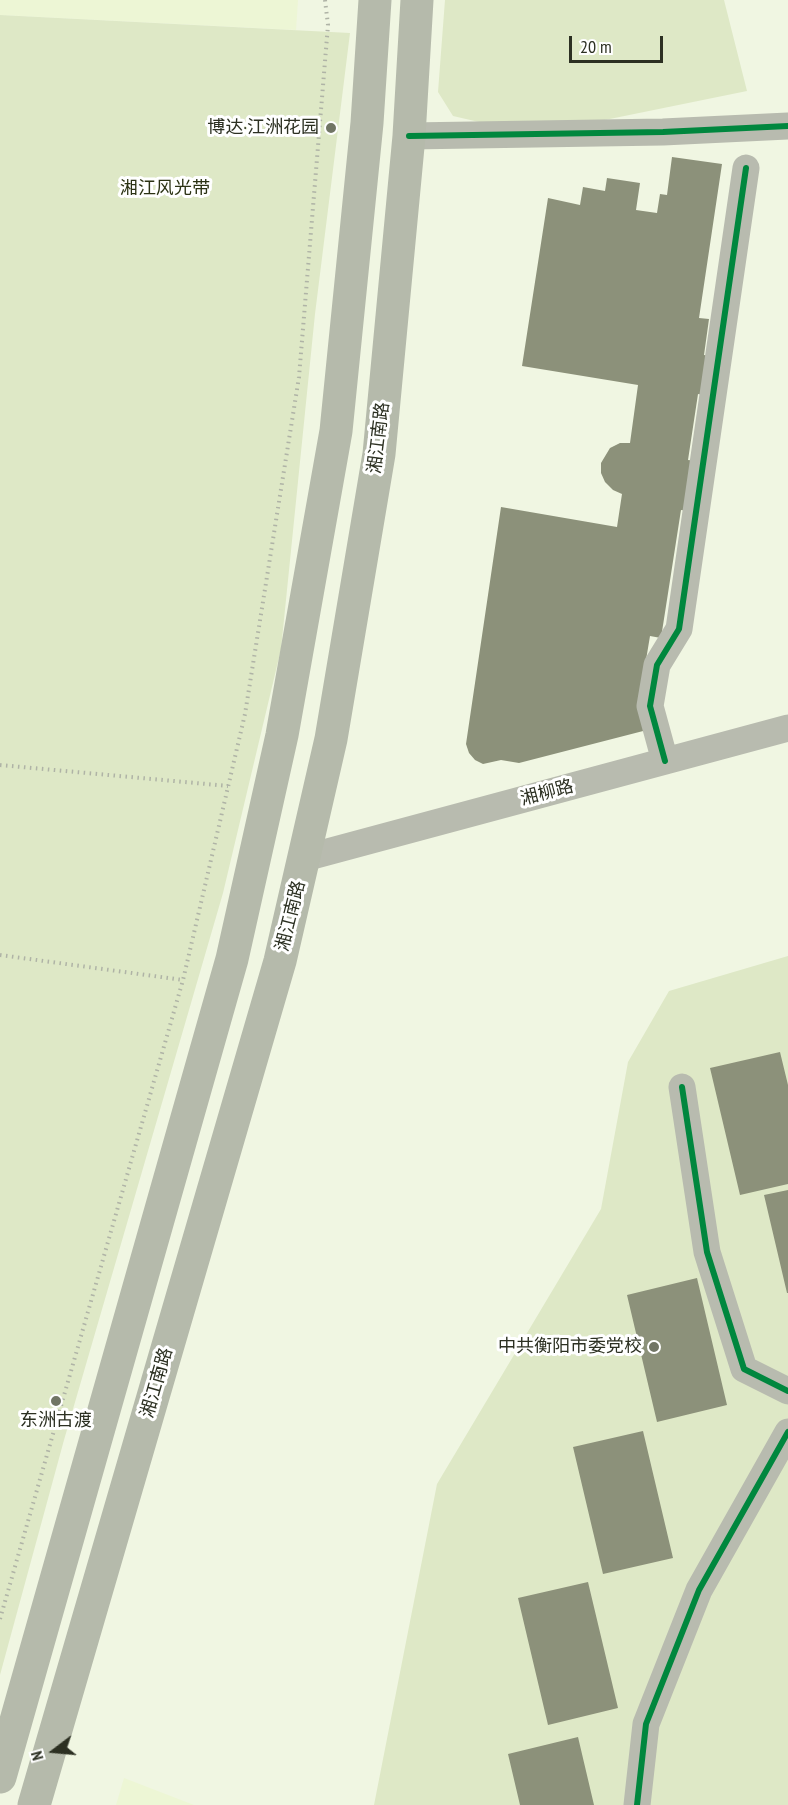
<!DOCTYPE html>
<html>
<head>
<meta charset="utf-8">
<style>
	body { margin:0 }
	#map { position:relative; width:788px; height:1805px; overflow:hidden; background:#f0f6e2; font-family:"PT Sans Narrow",sans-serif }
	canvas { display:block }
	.north { position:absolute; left:24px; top:1721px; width:60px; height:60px; -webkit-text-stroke:4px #fff; paint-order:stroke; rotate:254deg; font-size:16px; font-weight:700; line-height:24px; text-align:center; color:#2c3022 }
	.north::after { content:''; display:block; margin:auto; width:21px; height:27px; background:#2c3022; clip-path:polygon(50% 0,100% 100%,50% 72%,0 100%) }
	.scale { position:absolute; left:569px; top:36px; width:94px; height:27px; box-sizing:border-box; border:3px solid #2c3022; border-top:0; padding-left:8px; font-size:18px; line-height:21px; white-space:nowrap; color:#2c3022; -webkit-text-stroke:4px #fff; paint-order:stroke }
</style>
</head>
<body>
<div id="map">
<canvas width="788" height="1805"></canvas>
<div class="north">N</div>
<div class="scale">20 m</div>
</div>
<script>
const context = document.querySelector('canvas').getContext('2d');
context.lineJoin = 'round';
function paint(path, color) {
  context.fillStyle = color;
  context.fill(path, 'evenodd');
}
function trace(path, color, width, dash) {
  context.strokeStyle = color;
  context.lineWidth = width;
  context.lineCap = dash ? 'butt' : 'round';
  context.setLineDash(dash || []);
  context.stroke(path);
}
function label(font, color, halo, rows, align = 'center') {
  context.font = font + ' "PT Sans Narrow","Noto Sans SC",sans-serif';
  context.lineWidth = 6;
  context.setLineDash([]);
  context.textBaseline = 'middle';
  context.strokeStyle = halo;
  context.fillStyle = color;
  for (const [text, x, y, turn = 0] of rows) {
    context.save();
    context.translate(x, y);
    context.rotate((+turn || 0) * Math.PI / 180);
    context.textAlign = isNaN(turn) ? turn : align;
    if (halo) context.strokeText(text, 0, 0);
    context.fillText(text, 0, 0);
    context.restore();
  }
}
paint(new Path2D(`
	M0,0H298L296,30L0,15Z
	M124,1778L194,1805H116Z`), '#edf6d5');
paint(new Path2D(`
	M445,0H724L747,91L590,123L479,122L453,116L438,92Z
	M0,15L350,33L315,314L281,649L223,893L64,1440L0,1675Z
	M788,956V1805H374L437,1484L601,1209L628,1062L669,991Z`), '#dee8c6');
paint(new Path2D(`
	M672,157L722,164L699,318L709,319L704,355L711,356L704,395L698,394L688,460L697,461L689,511L681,510L661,638L650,636L639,702L647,730L519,763L501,760L483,764L475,760L469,753L466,744L501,507L617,527L622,494L613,490L605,482L601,473V463L610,448L620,443H630L638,385L522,366L548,198L580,205L583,187L605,191L607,178L640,183L636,210L657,213L660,194L667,195Z
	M780,1052L788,1085V1184L740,1195L710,1068Z
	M788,1190V1293H787L764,1195Z
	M697,1278L727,1405L657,1422L627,1295Z
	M643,1431L673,1558L603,1574L573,1447Z
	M588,1582L618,1708L548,1725L518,1598Z
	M578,1737L594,1805H520L508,1754Z`), '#8c917a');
trace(new Path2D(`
	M0,765L228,786
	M0,955L183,980
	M0,1619L183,980L245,714L299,377L328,25L325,0`), '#afb3a6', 4, [1.5, 4.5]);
trace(new Path2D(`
	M409,136L663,132L788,126
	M665,761L650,706L657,665L679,629L746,168
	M305,858L788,728
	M682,1087L707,1252L744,1369L788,1391
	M637,1805L646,1724L699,1590L788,1432`), '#b8bbaf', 27);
trace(new Path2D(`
	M0,1777L232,959L282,735L336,431L367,123L375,0
	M34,1805L280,961L331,739L379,454L409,136L417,0`), '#b5baab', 33);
trace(new Path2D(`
	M409,136L663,132L788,126
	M665,761L650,706L657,665L679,629L746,168
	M682,1087L707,1252L744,1369L788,1391
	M637,1805L646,1724L699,1590L788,1432`), '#00873e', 6);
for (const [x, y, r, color] of [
	[331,128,6,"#717565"],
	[654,1347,6,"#717565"],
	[56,1401,6,"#717565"]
]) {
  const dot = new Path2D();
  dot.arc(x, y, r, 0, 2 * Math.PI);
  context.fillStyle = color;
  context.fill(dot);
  trace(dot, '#fff', 2);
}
label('18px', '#2c3022', '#fff', [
	["博达·江洲花园",319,128],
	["中共衡阳市委党校",642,1347],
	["东洲古渡",56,1421,"center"]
], 'right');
label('18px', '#2b3213', '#fff', [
	["湘江风光带",165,189]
]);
label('18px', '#2c3022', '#fff', [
	["湘江南路",379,438,-83],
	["湘柳路",547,793,-15],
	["湘江南路",291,916,-76],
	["湘江南路",157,1383,-74]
]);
</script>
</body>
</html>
